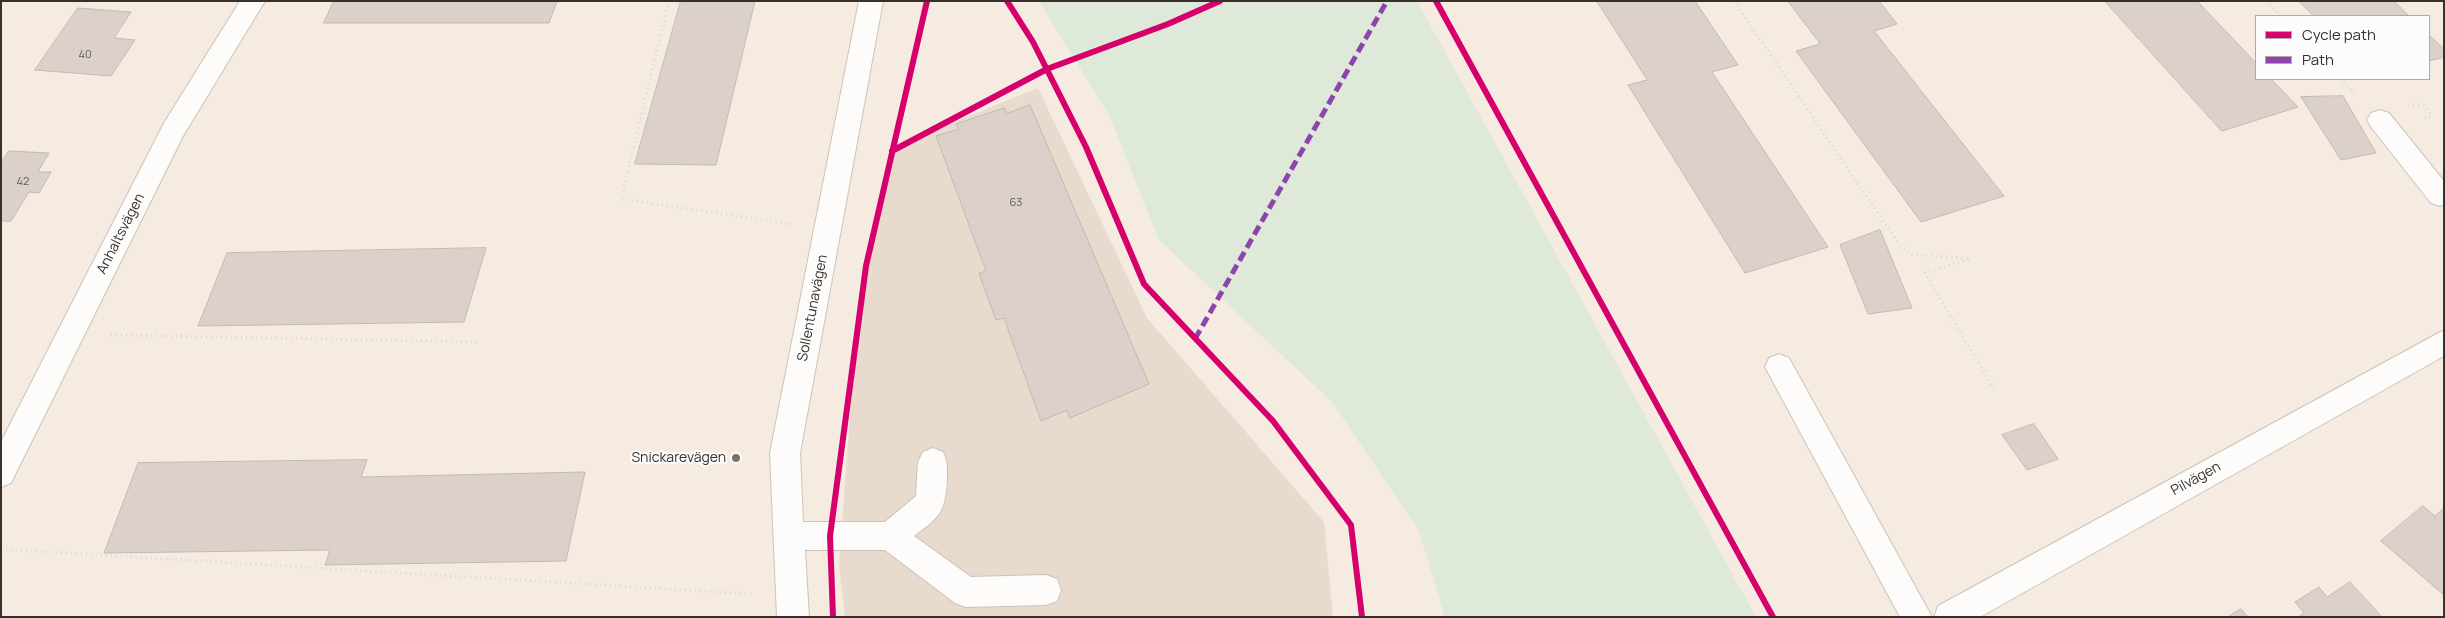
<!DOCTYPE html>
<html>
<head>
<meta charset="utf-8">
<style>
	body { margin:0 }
	#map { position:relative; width:2445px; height:618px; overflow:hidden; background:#f5ebe0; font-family:Manrope,sans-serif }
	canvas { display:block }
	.frame { position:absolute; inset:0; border:2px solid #383029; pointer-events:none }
	.legend { position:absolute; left:2255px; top:15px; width:175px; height:65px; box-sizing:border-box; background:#fcfcfc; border:1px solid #aeaaa8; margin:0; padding:6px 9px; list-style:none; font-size:15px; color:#383029 }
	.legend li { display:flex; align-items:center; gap:10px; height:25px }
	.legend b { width:25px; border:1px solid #aeaaa8 }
</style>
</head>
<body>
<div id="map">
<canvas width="2445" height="618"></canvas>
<div class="frame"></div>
<ul class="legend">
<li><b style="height:6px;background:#d6006c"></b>Cycle path</li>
<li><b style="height:6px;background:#8e44ad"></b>Path</li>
</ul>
</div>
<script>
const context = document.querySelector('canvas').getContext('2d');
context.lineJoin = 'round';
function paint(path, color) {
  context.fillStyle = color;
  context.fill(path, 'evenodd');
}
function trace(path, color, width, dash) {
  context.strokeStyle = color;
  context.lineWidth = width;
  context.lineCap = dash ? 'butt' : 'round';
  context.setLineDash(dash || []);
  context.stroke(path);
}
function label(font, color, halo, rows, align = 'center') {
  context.font = font + ' Manrope,sans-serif';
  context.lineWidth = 4;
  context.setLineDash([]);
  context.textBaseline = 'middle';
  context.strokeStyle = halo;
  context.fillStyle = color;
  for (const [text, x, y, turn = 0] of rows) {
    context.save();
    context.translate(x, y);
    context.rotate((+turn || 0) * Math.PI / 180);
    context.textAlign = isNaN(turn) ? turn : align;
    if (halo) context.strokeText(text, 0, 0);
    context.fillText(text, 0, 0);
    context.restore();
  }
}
paint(new Path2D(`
	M1038,88L1147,318L1324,522L1333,617H845L839,565L857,321L895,146Z`), '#e8dbcd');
paint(new Path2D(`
	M1039,1H1417L1756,617H1445L1419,531L1332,402L1159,240L1110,117Z`), '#dfe9d9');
const building = new Path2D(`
	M334,1H557L549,23H324Z
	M681,1H755L716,165L635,164Z
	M1597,1H1695L1738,65L1712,72L1828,247L1745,273L1628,85L1647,80Z
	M1788,1H1879L1897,24L1874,31L2004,196L1921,222L1796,51L1820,44Z
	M2105,1H2197L2256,63V79H2271L2298,107L2222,131Z
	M2299,1H2394L2409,16H2314Z
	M78,8L131,12L114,38L135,40L111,76L35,70Z
	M2429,35L2444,49V57L2429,61Z
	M2343,96L2376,153L2341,160L2301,97Z
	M1030,105L1149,384L1070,418L1067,410L1041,421L1004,318L996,320L979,273L986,271L936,136L959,129L956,124L1004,108L1007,113Z
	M9,151L49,153L38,172H51L39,193L29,192L11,221H1V163Z
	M1880,230L1912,308L1868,314L1840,245Z
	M486,248L464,322L198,326L227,253Z
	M2034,424L2058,459L2027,470L2002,435Z
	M367,460L361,477L585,472L566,561L325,565L330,550L104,553L138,463Z
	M2423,506L2435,516L2444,508V595L2381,541Z
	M2350,582L2382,617H2298L2304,613L2295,602L2319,587L2327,597Z
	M2241,609L2248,617H2228Z`);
paint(building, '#dbd1ca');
trace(building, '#c3b9b3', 1);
const minor = new Path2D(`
	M240,1H265L183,136L11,483L1,487V442L164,123Z
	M859,1H883L800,453L803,522H885L916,496L918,462L923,452L933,448L943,452C948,462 947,469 947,480C945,512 940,517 914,536L971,577L1046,575L1057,579L1061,590L1057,601L1046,605L966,607L955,603L885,550H805L809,617H777L770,453Z
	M2380,110L2389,113L2444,181V204L2440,206L2431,203L2371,127L2367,120L2371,113Z
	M2444,330V356L1980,617H1934L1938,606Z
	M1779,354L1789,358L1932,617H1900L1765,367L1769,358Z`);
trace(minor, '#cbc3bb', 2);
trace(new Path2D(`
	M669,1L621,199L792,224
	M1734,1L1897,241L1910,254L1970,259L1925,273L1994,389
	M2266,1L2281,16
	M2340,79L2357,96
	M2413,105H2423L2432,115L2424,118
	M111,335L479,342
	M1,549L752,594`), '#dad7d3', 3, [1, 4]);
paint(minor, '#fefcfa');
trace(new Path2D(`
	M1195,339L1387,1`), '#8e44ad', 5, [10, 5]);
trace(new Path2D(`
	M1007,1L1033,42L1086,147L1144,284L1273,421L1351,525L1362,617
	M1436,1L1773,617
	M892,151L1047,69L1168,24L1220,1
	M833,617L830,536L866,266L927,1`), '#d6006c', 6);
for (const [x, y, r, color] of [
	[736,458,5,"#7a7169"]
]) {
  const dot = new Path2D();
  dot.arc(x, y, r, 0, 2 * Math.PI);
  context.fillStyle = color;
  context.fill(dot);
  trace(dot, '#fcfcfc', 2);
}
label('11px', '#625a53', null, [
	["40",85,55],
	["42",23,182],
	["63",1016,203]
]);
label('14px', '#383029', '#fcfcfc', [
	["Anhaltsvägen",121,234,-63],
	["Sollentunavägen",813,308,-79],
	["Pilvägen",2196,479,-29]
]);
label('14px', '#383029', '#fcfcfc', [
	["Snickarevägen",726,458]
], 'right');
</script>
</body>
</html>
